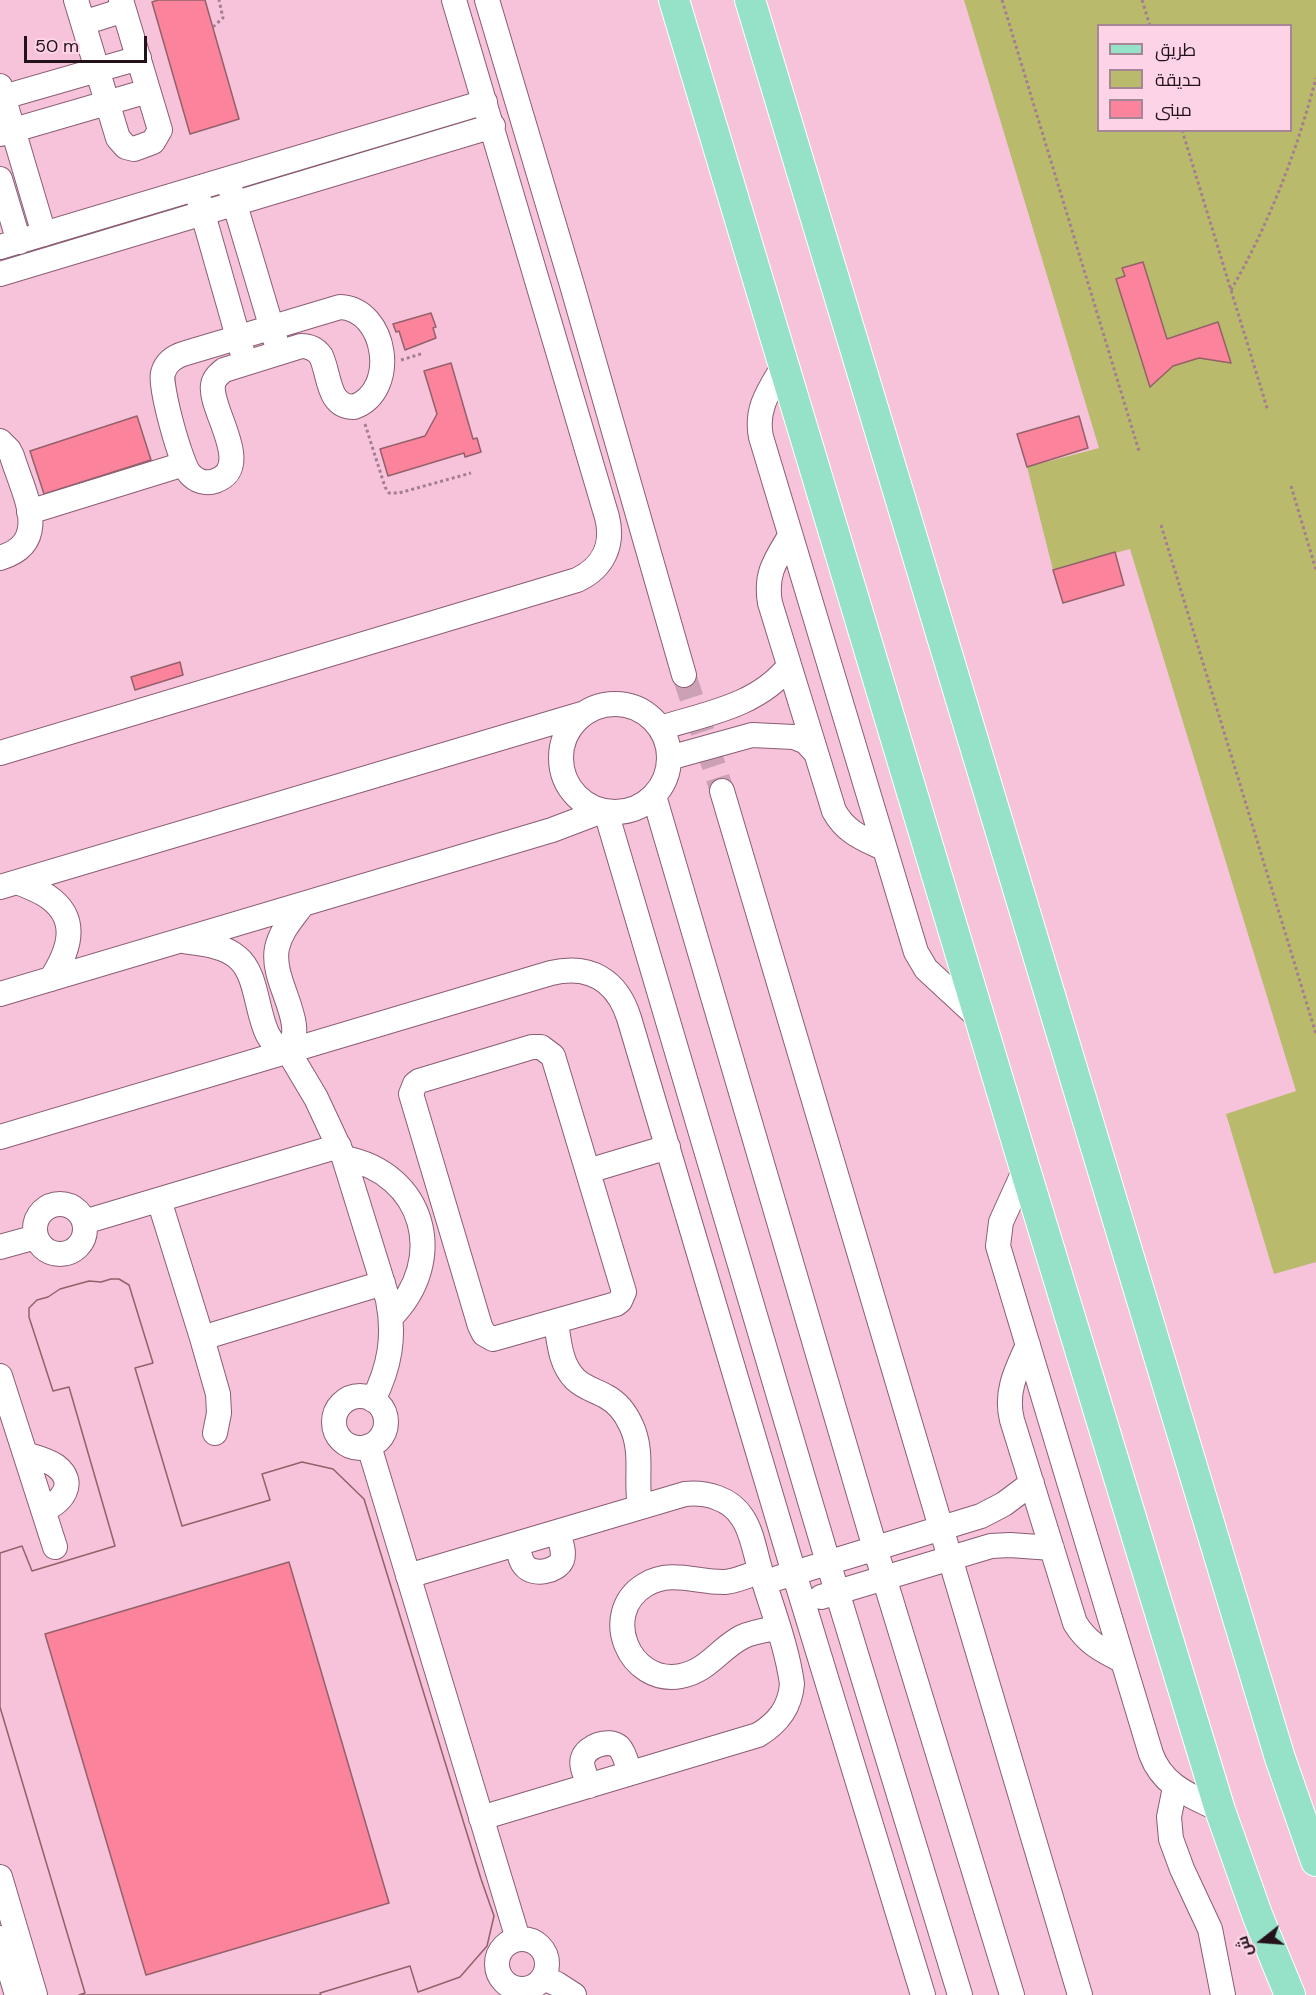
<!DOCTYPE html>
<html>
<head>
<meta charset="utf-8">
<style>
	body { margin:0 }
	#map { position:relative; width:1316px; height:1995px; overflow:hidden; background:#f6c3db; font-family:"DM Sans",Cairo,sans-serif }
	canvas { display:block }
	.legend { position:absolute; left:1097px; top:24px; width:195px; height:108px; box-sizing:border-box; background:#fdd3e7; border:2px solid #a68695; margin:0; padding:8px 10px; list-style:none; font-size:18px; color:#24121b }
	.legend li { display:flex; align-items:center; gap:12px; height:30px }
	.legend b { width:30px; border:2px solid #a68695 }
	.north { position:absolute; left:1232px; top:1911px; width:60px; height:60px; -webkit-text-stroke:4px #fdd3e7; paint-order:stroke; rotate:253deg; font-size:16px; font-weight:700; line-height:24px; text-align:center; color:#24121b }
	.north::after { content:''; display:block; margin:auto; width:21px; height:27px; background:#24121b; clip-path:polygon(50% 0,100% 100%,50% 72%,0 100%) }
	.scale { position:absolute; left:24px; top:36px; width:123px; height:27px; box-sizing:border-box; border:3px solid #24121b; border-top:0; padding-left:8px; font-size:18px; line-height:21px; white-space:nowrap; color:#24121b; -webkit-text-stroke:4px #fdd3e7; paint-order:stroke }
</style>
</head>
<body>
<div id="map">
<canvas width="1316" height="1995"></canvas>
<ul class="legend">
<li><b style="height:8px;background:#96e2c9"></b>طريق</li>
<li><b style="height:16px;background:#baba6d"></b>حديقة</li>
<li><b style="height:16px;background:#fb849c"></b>مبنى</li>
</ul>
<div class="north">ش</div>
<div class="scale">50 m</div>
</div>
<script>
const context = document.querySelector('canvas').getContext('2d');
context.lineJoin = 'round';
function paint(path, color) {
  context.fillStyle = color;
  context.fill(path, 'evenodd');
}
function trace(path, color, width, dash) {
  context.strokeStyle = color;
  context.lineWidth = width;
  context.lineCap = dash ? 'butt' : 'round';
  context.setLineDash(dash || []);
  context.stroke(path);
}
paint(new Path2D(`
	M964,0H1316V1262L1274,1274L1226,1114L1296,1091L1130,549L1053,570L1027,467L1099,448ZM1098,26H1290V130H1098Z`), '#baba6d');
const building = new Path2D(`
	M158,0H205L239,119L190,134L152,2Z
	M1143,262L1167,339L1218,322L1231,363L1199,358L1173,366L1150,387L1116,279L1125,276L1122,268Z
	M431,313L436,327L433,328L436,338L405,350L399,331L396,332L393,324Z
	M451,363L473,439L477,438L481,452L465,457L464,453L388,476L380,449L425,436L437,414L424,371Z
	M137,416L151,460L44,494L30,451Z
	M1079,416L1088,448L1027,467L1017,434Z
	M1115,552L1124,585L1063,603L1053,570Z
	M180,662L183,675L135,690L131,677Z
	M111,1279H119L129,1285L153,1363L135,1368L182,1526L270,1500L262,1474L302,1462L333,1469L364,1499L481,1879L494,1916L487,1946L460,1977L418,1992L410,1966L320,1993L321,1995H79L85,1993L0,1707V1553L22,1546L32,1571L115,1546L69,1387L53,1391L29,1317V1308L37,1300L48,1297L60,1289L89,1281L101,1282ZM289,1562L389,1903L146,1975L45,1634Z
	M111,1279H119L129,1285L153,1363L135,1368L182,1526L270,1500L262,1474L302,1462L333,1469L364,1499L481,1879L494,1916L487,1946L460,1977L418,1992L410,1966L320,1993L321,1995H79L85,1993L0,1707V1553L22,1546L32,1571L115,1546L69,1387L53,1391L29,1317V1308L37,1300L48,1297L60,1289L89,1281L101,1282Z`);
paint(building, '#fb849c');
trace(building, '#936169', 1.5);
trace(new Path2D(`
	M684,675L722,791`), '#cca0b5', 24, [24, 12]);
const minor = new Path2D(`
	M76,0L118,138L126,147L134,149L153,142L160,130L121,0
	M487,0L572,285L684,675
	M83,23L124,10
	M0,86L44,234
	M0,98L139,58
	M0,134L148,91
	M0,179L19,242
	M230,188L276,342
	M199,200L242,351
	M0,247L485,102
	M0,274L493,126
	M340,307C387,309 399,391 354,407C327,407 330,375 321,356C316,349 310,346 301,346L224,370C219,374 214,378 213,385C209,410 255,467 215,481C206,484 196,481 190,474C181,465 159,385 163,373C166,362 175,356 186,353Z
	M784,365C770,389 755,408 761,437L916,952L926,969L980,1019
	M0,441L9,450L12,456C23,493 53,542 0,558
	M29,512L184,464
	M790,536C775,561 765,574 770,603L834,811C846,833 864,839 885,849
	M561 758a54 54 0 1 1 108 0a54 54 0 1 1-108 0Z
	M660,728C705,714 758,706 789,666
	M0,753L577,580C603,568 614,545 607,517L454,0
	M669,758L752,735L794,737L806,742L815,752
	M722,791L1080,1995
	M654,796L875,1548L1012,1995
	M606,812L828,1562L960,1995
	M17,882C27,886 38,890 47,896C81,919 69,951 51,979
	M0,887L585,713
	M183,941C201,944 223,945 237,957C265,979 252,1044 288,1051L316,1098L344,1158L388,1300C395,1336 390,1367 373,1400
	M0,994L552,830L602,811
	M532,1047H541L553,1056L624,1292L620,1301L616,1304L493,1339L484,1334L480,1326L411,1094L415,1084L419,1081Z
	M288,1051C309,1022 270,982 277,948C281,930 293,918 303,904
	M0,1137L551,973C590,964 617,980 629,1018L794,1573L923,1995
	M344,1158C425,1173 448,1260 391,1317
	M1025,1169L1001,1222L998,1246L1151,1754C1163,1787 1192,1796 1220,1810
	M588,1171L668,1147
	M159,1200L202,1338L218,1394L219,1413L215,1433
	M35 1229a25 25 0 1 1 50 0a25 25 0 1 1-50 0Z
	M84,1222L339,1146
	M0,1247L36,1237
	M556,1322C559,1341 560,1364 575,1379C584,1388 597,1391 607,1397C618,1403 626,1414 631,1425C644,1452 635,1479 640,1507
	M202,1338L383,1283
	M1028,1345C1016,1371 1005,1392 1012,1420L1075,1623C1087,1643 1103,1651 1123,1661
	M0,1376L55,1547
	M334 1422a26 26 0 1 1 52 0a26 26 0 1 1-52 0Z
	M369,1446L518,1939
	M25,1454C35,1457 48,1460 56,1466C78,1483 62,1502 43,1510
	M517,1544C519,1551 520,1561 525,1566C533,1576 557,1572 562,1560C565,1551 560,1541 558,1532
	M760,1571C750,1575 737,1581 725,1582C698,1583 671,1569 645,1585C599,1613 629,1686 681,1676C708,1671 720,1648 742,1637C752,1632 766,1630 777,1628
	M408,1576L685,1494C706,1492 730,1498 742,1517C752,1531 755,1553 760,1569C771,1606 787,1646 792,1684C790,1708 778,1723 758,1735L481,1818
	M778,1578L981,1516L1004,1504L1032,1483
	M821,1597L991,1546L1010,1545L1052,1548
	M589,1786C587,1778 580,1766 583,1758C587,1746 609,1738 619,1747C625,1753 627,1765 630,1773
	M1175,1787L1169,1817L1171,1839L1182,1869L1210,1929L1223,1995
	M0,1877L35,1995
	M0,1938L17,1995
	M497 1964a25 25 0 1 1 50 0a25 25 0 1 1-50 0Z
	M544,1978L557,1984L574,1995`);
const major = new Path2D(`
	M674,0L1025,1169L1220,1810L1258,1917L1290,1995
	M750,0L1280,1758L1316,1861`);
trace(minor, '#8a5d74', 26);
trace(major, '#fff', 32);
trace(new Path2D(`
	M1002,0L1139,451
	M1142,0L1150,26
	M213,27L223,18L219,0
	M1182,130L1268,411
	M1231,290C1269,224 1297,151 1316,78
	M401,360L424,353
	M365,424L385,487L389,493H399L471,473
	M1291,486L1316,570
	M1161,525L1316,1034`), '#a47e90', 3, [3, 3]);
trace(minor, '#fff', 24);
trace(major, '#96e2c9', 30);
</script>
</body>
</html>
